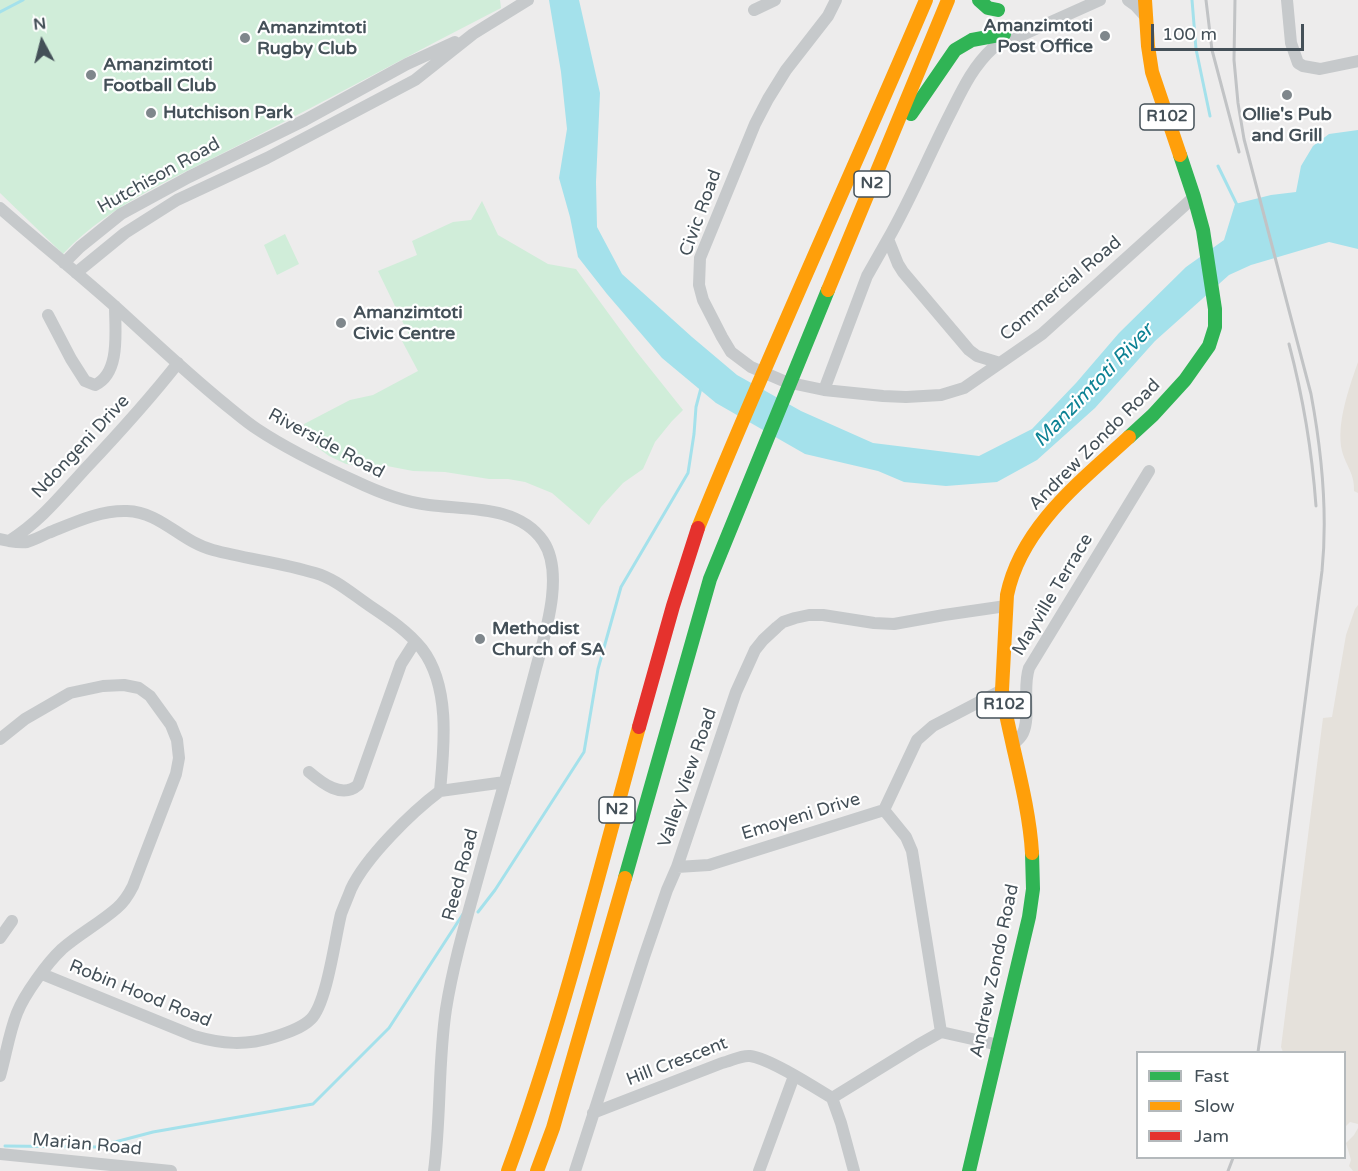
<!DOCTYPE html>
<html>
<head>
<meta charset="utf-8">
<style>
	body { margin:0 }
	#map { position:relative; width:1358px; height:1171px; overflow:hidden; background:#edecec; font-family:"Varela Round",sans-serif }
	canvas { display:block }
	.legend { position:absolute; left:1136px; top:1051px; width:210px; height:108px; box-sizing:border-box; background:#fff; border:2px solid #b4b9bc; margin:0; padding:8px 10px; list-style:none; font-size:18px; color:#445058 }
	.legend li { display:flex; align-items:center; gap:12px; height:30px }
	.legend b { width:30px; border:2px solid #b4b9bc }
	.north { position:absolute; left:12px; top:12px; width:60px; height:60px; -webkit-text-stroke:4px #fff; paint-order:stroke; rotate:353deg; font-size:16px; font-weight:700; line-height:24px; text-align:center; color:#445058 }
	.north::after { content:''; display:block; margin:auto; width:21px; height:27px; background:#445058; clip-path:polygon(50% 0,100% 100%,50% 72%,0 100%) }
	.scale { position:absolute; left:1151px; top:24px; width:153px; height:27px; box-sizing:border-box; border:3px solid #445058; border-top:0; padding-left:8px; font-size:18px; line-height:21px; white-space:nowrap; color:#445058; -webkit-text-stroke:4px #fff; paint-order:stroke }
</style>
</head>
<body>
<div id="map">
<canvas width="1358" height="1171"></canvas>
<ul class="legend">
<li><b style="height:8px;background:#30b455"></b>Fast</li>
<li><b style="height:8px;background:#ff9f0a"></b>Slow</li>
<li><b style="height:8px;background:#e5322d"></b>Jam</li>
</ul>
<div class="north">N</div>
<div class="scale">100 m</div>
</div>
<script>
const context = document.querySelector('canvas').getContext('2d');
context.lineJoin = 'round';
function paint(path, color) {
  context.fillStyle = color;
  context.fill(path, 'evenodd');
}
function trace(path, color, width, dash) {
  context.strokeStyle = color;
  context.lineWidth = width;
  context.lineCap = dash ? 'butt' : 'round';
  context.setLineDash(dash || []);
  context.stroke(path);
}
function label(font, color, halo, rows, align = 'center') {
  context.font = font + ' "Varela Round",sans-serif';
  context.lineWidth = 4.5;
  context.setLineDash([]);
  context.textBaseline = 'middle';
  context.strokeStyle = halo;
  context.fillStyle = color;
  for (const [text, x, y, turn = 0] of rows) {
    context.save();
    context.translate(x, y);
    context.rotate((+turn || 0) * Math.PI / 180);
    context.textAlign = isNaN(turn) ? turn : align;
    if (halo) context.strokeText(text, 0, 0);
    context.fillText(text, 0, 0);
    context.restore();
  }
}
paint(new Path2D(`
	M0,0H500L501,8C415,52 331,98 245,142C182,175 113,201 63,254L0,193Z
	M482,201L498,235L548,264L576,269L636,351L683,410L672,421L655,442L643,469L623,483L601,507L589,525L552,493L525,482L508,479H489L445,472L413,471L387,466L366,467L346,464L329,456L314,445L306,434L304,424L350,400L373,395L418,371L401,339L409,335L378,271L417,255L412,241L453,222L471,220Z
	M285,234L299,264L277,275L264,245Z`), '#d0edd9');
paint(new Path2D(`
	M1358,362V493L1354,491C1355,474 1346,466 1342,451C1336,424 1349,388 1358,362Z
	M1358,605V1124L1350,1122L1345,1127L1344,1052H1283L1281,1047L1323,718L1332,717L1346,635L1355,609Z
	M1358,1128V1171H1353L1349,1166L1351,1160L1346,1143L1354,1135Z`), '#e5e1db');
paint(new Path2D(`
	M549,0H579L600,93L596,182L597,227L622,274L692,337L737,375L801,411L873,443L979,456L1032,429L1076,383L1119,333L1186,267L1224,240L1235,204L1271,195L1296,192L1301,166L1313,146L1329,134L1358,130V249L1329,242L1251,265L1229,275L1155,341L1095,408L1037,460L997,482L946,486L904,482L878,471L805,454L716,403L662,358L607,294L578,257L570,217L559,178L567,129L561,72Z`), '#a4e1eb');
trace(new Path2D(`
	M1192,0L1196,49L1210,116
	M0,12L23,0
	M1218,166L1238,207
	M478,912L495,890L584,752L598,669L621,587L688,473L694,434L696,407L701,388
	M5,1146L96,1147L153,1132L313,1104L389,1028L463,914`), '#a4e1eb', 3);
trace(new Path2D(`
	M836,0L828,16L786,70L768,99L755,124L700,258L699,285L703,300L722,337L731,352L751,367L786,382L824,390L883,396L906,397L941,395L964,388L1042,334L1194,197
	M1128,0L1135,5L1145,16
	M1287,0L1291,43L1298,63L1303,66L1320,69L1358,61
	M754,10L775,0
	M0,208C39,242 80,275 119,310C154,342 189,375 226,405C236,413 246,422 257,429C287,449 322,466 355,481C378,492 403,502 429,505C467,510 518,505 543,541C565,573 545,634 536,668C519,733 500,798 482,863C469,911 454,959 446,1009C438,1062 441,1117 434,1171
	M64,263L80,247L121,214L189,177L305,120L407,64L455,42
	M76,273L125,233L177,200L267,158L415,80L473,34L528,0
	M48,315L71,359L85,381L95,385C121,373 115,330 115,306
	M1000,363L977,356L969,350L903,272L898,264L888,239C911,199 929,155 950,114C962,90 973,66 993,48L1100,0
	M824,390L867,276L888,239
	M0,539L9,541C40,522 62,494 86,468C118,434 149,400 178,363
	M9,541C15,542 22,543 27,542C34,540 42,536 48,533C73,523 100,510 127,511C161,512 181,542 213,550C247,559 282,563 315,573C336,579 352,594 370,606C388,618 409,632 422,649C451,687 444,748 440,791L505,782
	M0,739L25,719L70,693L103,686L124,685L139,688L150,696L171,725L177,740L179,758L176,774L133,886C129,894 124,902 117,908C100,923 79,934 62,949C47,963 24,995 17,1013C9,1033 6,1055 0,1076
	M1013,744C1017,741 1021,737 1023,733C1031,716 1022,689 1029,668L1149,471
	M309,772C322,783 342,799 358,785L401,664L415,642
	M884,810L906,837L912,851L941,1032
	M884,810L917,740L933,726L1002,690
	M677,867L709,865L884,810
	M0,938L12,921
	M42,974L194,1036C222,1044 245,1046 274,1037C287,1033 302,1028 311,1019C327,1003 335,938 341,914C344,906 348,897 351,889C366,857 412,812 440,791
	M832,1098L918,1045L941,1032L999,1045
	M593,1113L722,1063C731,1061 741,1055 750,1056C769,1058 814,1087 832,1098L841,1123L854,1171
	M0,1154L171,1171
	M575,1171L644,957L667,890L677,867L736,692L755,650L763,640L777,627L783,622L795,618L809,615H823L874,623L894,624L944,615L1006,606
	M759,1171L794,1076`), '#c6c9cb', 12);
trace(new Path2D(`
	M979,0L988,8L998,10
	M911,114L955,50L972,40L1004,34
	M1129,437L1153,415L1185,380L1209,346L1215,327V309L1203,230L1194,197L1180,155
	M625,878L710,579L828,290
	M969,1171L1029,917L1033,889L1032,853`), '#30b455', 14);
trace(new Path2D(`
	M1145,0L1148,46L1152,72L1180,155
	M828,290L948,0
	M698,528C770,350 851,176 926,0
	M1032,853C1030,818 1021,781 1013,746C1009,727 1004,709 1002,690L1007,595C1021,527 1081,481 1129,437
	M508,1171C561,1027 598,876 639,727
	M537,1171L553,1128L625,878`), '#ff9f0a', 14);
trace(new Path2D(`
	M639,727L673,606L698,528`), '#e5322d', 14);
trace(new Path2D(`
	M1206,0L1212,50L1239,152
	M1235,0L1234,60L1238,103L1244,139L1311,394C1322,453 1328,511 1322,571L1272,956L1258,1052
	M1289,344C1303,397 1312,451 1316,506
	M1228,1171L1233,1158`), '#c1c3c5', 3);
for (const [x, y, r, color] of [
	[1105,36,6,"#7f878c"],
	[245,38,6,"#7f878c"],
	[91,75,6,"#7f878c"],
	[1287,95,6,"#7f878c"],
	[151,113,6,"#7f878c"],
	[341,323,6,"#7f878c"],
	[480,639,6,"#7f878c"]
]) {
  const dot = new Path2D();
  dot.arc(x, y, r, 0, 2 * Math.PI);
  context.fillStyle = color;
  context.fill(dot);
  trace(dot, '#fff', 2);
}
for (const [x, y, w] of [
	[1167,117,54],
	[872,184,36],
	[1004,705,54],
	[617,810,36]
]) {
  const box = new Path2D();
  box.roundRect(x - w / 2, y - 13, w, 26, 4.5);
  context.fillStyle = '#fff';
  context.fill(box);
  trace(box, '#445058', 1.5);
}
label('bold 16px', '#445058', null, [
	["R102",1167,117],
	["N2",872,184],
	["R102",1004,705],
	["N2",617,810]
]);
label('bold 18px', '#445058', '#fff', [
	["Amanzimtoti",1093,26,"right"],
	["Post Office",1093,47,"right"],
	["Amanzimtoti",257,28],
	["Rugby Club",257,49],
	["Amanzimtoti",103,65],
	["Football Club",103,86],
	["Hutchison Park",163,113],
	["Ollie's Pub",1287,115,"center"],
	["and Grill",1287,136,"center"],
	["Amanzimtoti",353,313],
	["Civic Centre",353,334],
	["Methodist",492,629],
	["Church of SA",492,650]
], 'left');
label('18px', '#445058', '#fff', [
	["Hutchison Road",159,176,-29],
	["Civic Road",701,213,-70],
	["Commercial Road",1061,289,-40],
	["Riverside Road",326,444,28],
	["Andrew Zondo Road",1095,445,-45],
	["Ndongeni Drive",81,447,-47],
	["Mayville Terrace",1053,595,-59],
	["Valley View Road",688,778,-71],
	["Emoyeni Drive",801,817,-17],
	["Reed Road",461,875,-75],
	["Andrew Zondo Road",995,971,-78],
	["Robin Hood Road",140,994,22],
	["Hill Crescent",677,1062,-21],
	["Marian Road",87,1145,5]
]);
label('italic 20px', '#0c8294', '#fff', [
	["Manzimtoti River",1094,386,-46]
]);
</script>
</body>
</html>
